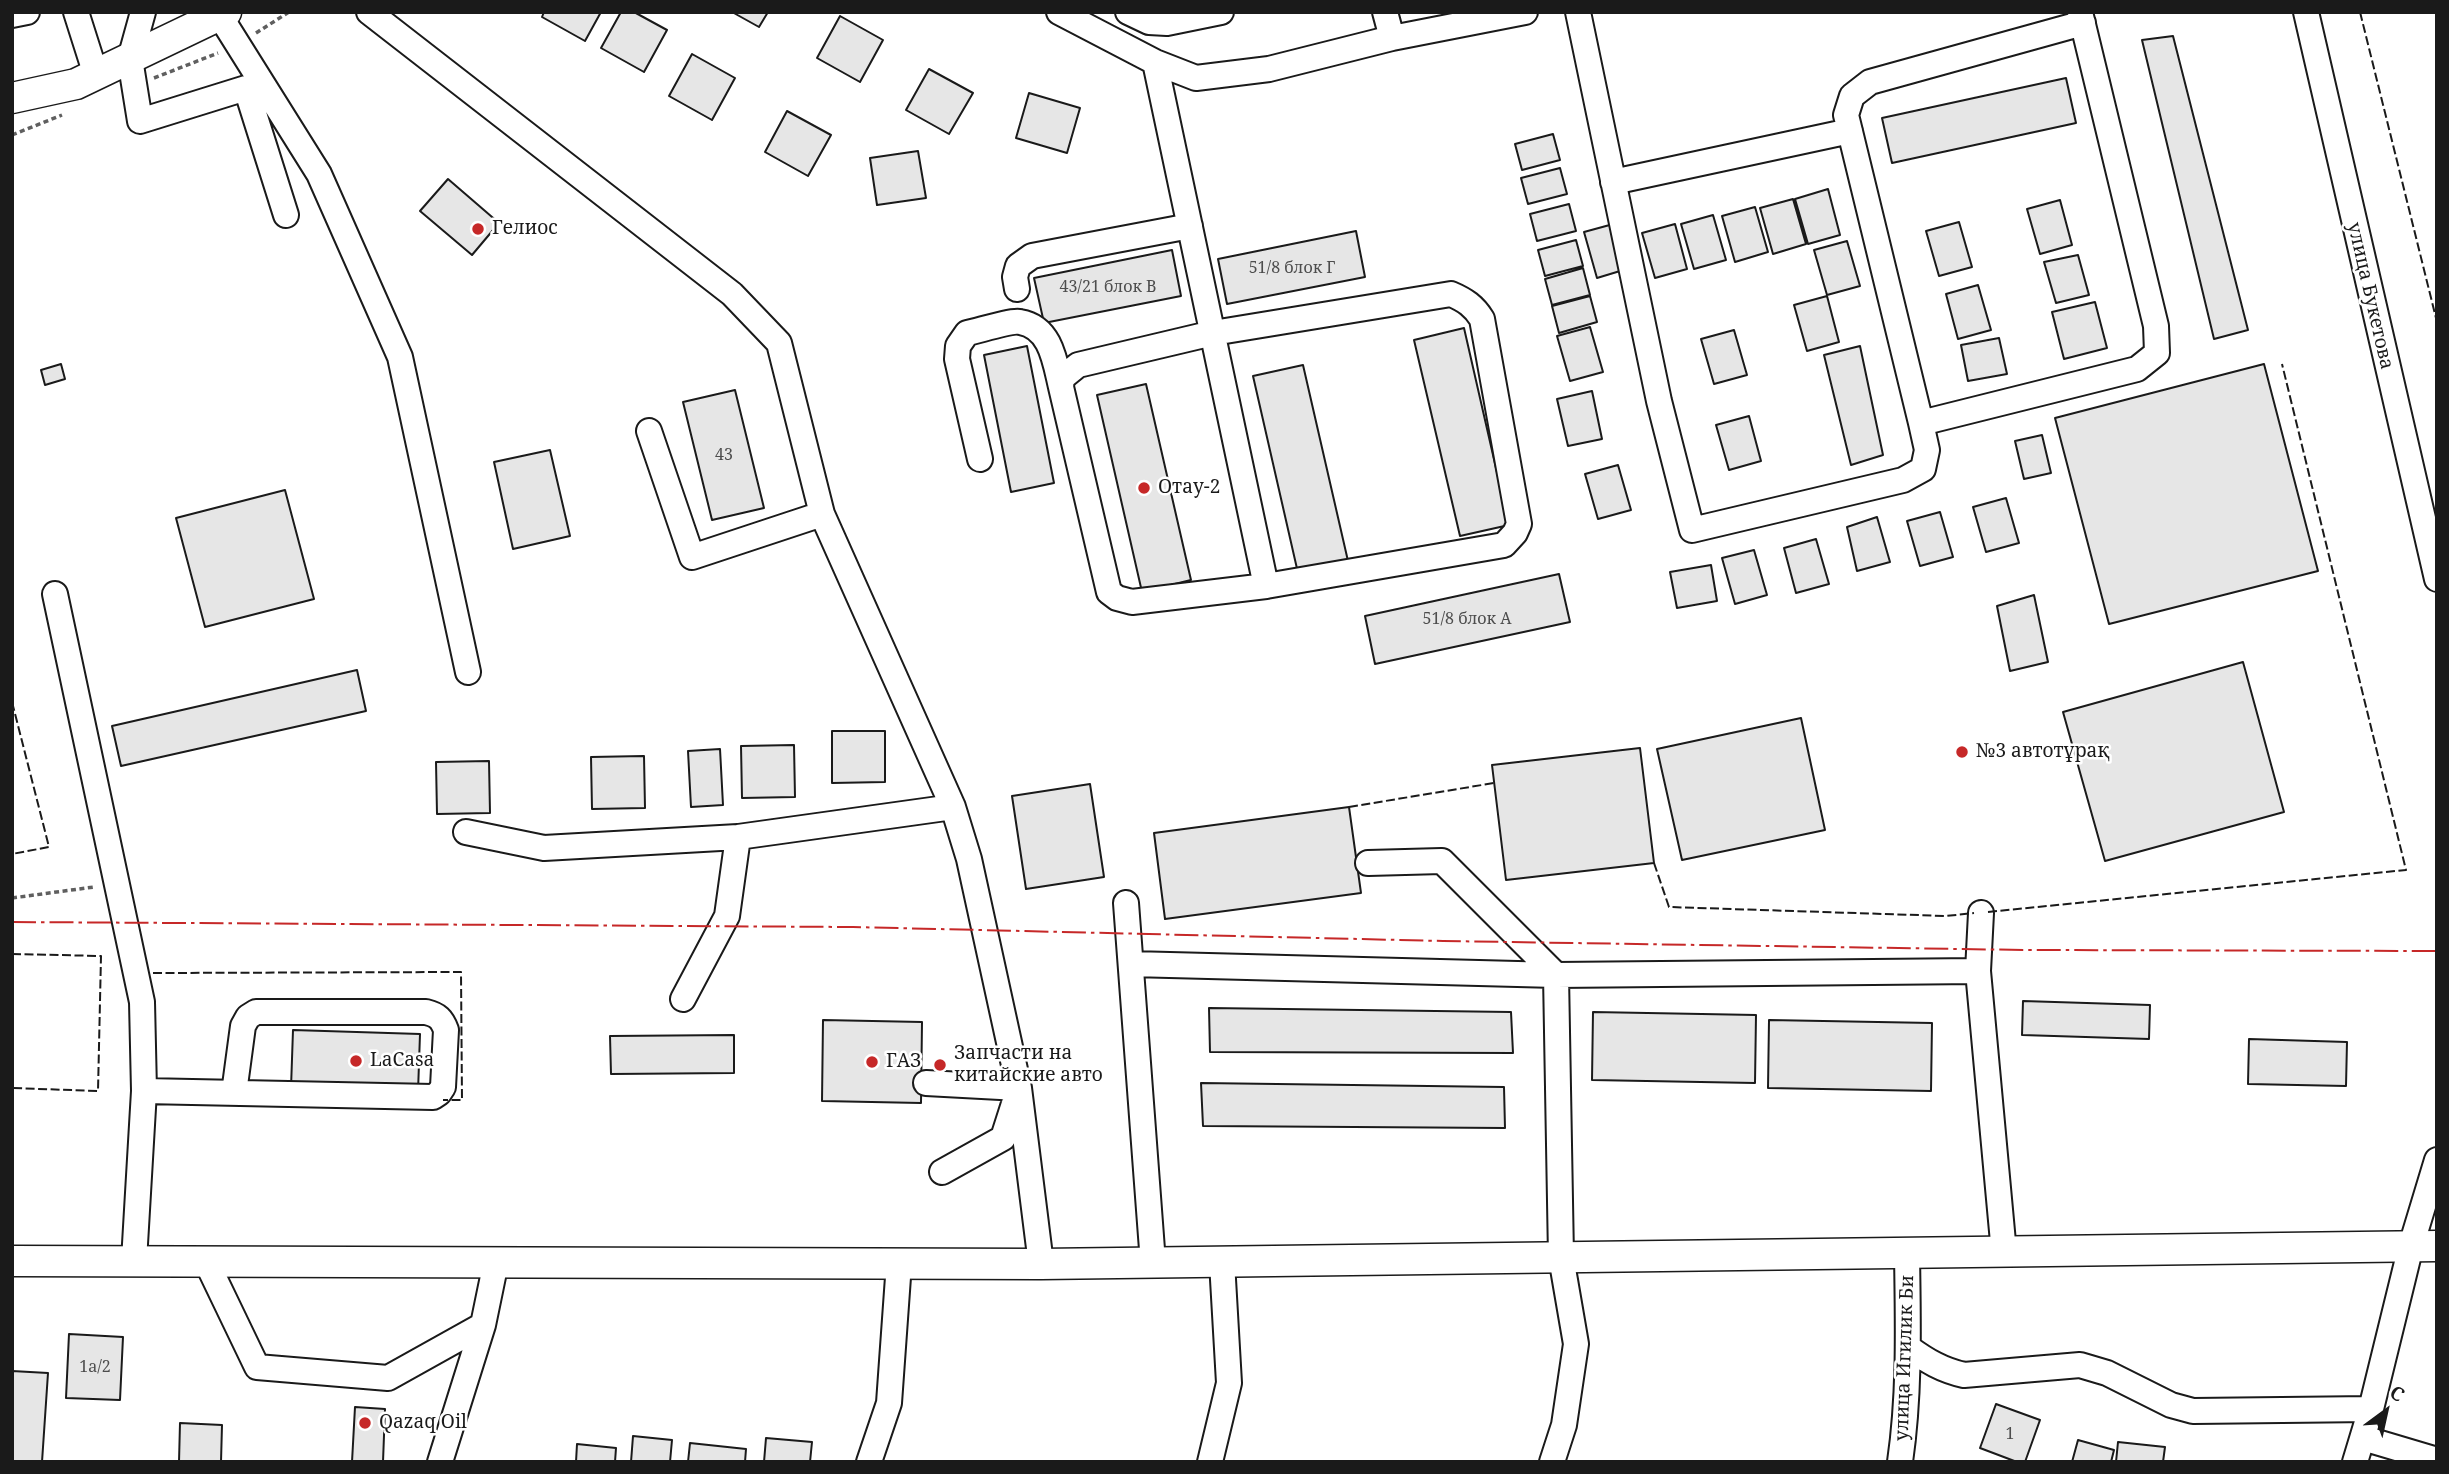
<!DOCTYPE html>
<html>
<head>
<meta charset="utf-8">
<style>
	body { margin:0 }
	#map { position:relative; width:2449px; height:1474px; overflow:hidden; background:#fff; font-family:"Noto Serif",serif }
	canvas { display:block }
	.frame { position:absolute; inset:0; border:14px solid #1a1a1a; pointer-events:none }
	.north { position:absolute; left:2351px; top:1376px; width:70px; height:70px; -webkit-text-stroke:5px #fff; paint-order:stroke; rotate:33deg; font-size:19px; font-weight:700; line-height:28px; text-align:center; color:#1a1a1a }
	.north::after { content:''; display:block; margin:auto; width:24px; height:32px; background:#1a1a1a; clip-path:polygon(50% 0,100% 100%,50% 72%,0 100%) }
</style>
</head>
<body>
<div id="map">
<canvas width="2449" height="1474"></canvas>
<div class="frame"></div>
<div class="north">С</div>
</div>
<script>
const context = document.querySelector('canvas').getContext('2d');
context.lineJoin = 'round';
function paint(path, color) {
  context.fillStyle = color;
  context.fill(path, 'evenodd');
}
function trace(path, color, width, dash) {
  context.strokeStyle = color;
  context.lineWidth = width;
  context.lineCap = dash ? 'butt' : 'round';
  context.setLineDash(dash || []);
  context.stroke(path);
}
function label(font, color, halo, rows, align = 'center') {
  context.font = font + ' "Noto Serif",serif';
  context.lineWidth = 5;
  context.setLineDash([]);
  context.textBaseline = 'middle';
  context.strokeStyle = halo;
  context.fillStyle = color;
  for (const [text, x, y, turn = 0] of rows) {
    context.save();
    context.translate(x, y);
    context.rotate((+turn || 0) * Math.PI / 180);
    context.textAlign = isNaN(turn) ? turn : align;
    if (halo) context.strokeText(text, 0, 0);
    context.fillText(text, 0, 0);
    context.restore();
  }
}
const building = new Path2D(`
	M544,12H601L585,41L542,17Z
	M621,12H634L667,30L644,72L601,48Z
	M732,12H768L759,27Z
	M840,16L883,40L860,82L817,58Z
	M2173,36L2248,330L2214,339L2142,40Z
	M692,54L735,78L712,120L669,96Z
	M929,69L973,93L949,134L906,110Z
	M2066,78L2076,123L1892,163L1882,118Z
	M1029,93L1080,108L1067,153L1016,138Z
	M787,111L831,135L808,176L765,152Z
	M1553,134L1560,160L1522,170L1515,144Z
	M918,151L926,198L877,205L870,158Z
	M1560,168L1567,194L1528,204L1521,178Z
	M448,179L499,223L472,255L420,211Z
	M1828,189L1840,235L1808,244L1795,199Z
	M1793,199L1806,244L1773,254L1760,208Z
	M2060,200L2072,245L2040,254L2027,209Z
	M1569,204L1576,231L1537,241L1530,214Z
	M1755,207L1768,252L1735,262L1722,216Z
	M1713,215L1726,260L1694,269L1681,224Z
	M1959,222L1972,267L1939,276L1926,231Z
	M1617,223L1630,268L1597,278L1584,232Z
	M1675,224L1687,269L1655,278L1642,233Z
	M1356,231L1365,277L1227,304L1218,259Z
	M1576,240L1583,266L1545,276L1538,250Z
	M1847,241L1860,286L1827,295L1814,250Z
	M1172,250L1181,296L1044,323L1034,278Z
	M2078,255L2089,295L2056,303L2044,262Z
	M1583,268L1590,295L1552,305L1545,279Z
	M1978,285L1991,330L1958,339L1946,294Z
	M1590,296L1597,322L1559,333L1552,306Z
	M1827,296L1839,342L1807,351L1794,305Z
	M2095,302L2107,348L2064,359L2052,312Z
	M1590,327L1603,372L1570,381L1557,336Z
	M1464,328L1509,525L1460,536L1414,340Z
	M1734,330L1747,375L1714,384L1701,339Z
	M1999,338L2007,374L1968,381L1961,345Z
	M1027,346L1054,483L1011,492L984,355Z
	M1860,346L1883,455L1851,465L1824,355Z
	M61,364L65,379L45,385L41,370Z
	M2264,364L2318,571L2109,624L2055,418Z
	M1303,365L1348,561L1298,573L1253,376Z
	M1146,384L1191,580L1142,592L1097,395Z
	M735,390L764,508L712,520L683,402Z
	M1592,391L1602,439L1568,446L1557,399Z
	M1749,416L1761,461L1729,470L1716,425Z
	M2042,435L2051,473L2024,479L2015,441Z
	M550,450L570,536L513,549L494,462Z
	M1618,465L1631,510L1598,519L1585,474Z
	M285,490L314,599L205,627L176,518Z
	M2006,498L2019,543L1986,552L1973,507Z
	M1940,512L1953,557L1920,566L1907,521Z
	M1877,517L1890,562L1857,571L1847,527Z
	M1816,539L1829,584L1796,593L1784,548Z
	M1754,550L1767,595L1735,604L1722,558Z
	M1711,565L1717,601L1677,608L1670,572Z
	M1559,574L1570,622L1375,664L1365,616Z
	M2034,595L2048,662L2010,671L1997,606Z
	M2243,662L2284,812L2105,861L2063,712Z
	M357,670L366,711L121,766L112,726Z
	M1801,718L1825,830L1682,860L1657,749Z
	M832,731H885V782L832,783Z
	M794,745L795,797L742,798L741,746Z
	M1640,748L1654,863L1506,880L1492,765Z
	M720,749L723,805L691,807L688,751Z
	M644,756L645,808L592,809L591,757Z
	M489,761L490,813L437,814L436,762Z
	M1090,784L1104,877L1026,889L1012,796Z
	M1349,807L1361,893L1165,919L1154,833Z
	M2023,1001L2150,1005L2149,1039L2022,1035Z
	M1209,1008L1511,1012L1513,1053L1210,1052Z
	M1593,1012L1756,1015L1755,1083L1592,1080Z
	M823,1020L922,1022L921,1103L822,1101Z
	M1769,1020L1932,1023L1931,1091L1768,1088Z
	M293,1030L420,1034L418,1092L291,1088Z
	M734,1035V1073L611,1074L610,1036Z
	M2249,1039L2347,1042L2346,1086L2248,1084Z
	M1201,1083L1504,1087L1505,1128L1203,1126Z
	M69,1334L123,1337L120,1400L66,1398Z
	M12,1371L48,1373L42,1462H12Z
	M1996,1404L2040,1420L2025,1462H2017L1980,1448Z
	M355,1407L385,1409L383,1462H352Z
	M180,1423L222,1425L221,1462H179Z
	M633,1436L672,1440L670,1462H631Z
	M766,1438L812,1442L810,1462H764Z
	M2078,1440L2114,1450L2111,1462H2072Z
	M2118,1442L2165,1447L2163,1462H2116Z
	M690,1443L746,1449L745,1462H688Z
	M577,1444L616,1448L615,1462H576Z`);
paint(building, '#e6e6e6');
trace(building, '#1a1a1a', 2);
const minor = new Path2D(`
	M76,12L96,75
	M143,12L130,59L140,121L246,88L286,215
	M369,12L732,294L779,343L822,514L953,807L969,859L1019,1088L1041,1264
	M1059,12L1155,62L1196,78L1269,69L1392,38L1525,12
	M1128,12L1149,22L1167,23L1221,12
	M1385,12L1392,38
	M1578,12L1659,401L1692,530L1903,480L1923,469L1927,450L1921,423L1846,115L1852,96L1870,82L2083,23
	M2306,12L2437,579
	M12,15L27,12
	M220,16L319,174L400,357L468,672
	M1155,62L1266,586L1504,545L1515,533L1519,524L1482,319C1474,306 1465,300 1451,294L1213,333L1078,365L1062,378L1061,387L1109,592L1117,598L1132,602L1266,586
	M1613,182L1850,131
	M1017,289L1015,277L1018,266L1032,256L1190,226
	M1921,423L2137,369L2157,353L2156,326L2080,12
	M649,431L692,557L822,514
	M980,459L957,359L958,346L967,333C978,331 1011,320 1020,322C1051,327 1055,362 1061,387
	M55,594L142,1002L144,1091L134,1261
	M466,832L544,848L738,837L953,807
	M1368,863L1442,861L1556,975L1561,1257L1576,1344L1564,1425L1552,1462
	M1126,903L1153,1263
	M1981,913L1978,971L2004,1253
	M1131,964L1556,975L1978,971
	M683,999L727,916L738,837
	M926,1083L1019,1088L1003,1138L942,1172
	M144,1091L433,1097L439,1093L443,1087L446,1030C442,1019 438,1015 426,1012H256L248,1017L243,1026L234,1093
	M207,1263L257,1367L388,1378L483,1325
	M1909,1348C1927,1361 1942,1370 1964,1375L2080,1365L2107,1373L2171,1405L2193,1411L2371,1409
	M2363,1438L2437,1460
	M440,1462L483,1325L496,1262
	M869,1462L889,1403L899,1263
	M1210,1462L1229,1383L1222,1262
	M1900,1462C1910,1393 1908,1324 1907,1254
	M2355,1462L2371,1409L2411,1246L2437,1160`);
const major = new Path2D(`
	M12,98L76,84L226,12
	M12,1261L1041,1264L2437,1246`);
trace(minor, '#1a1a1a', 28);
trace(major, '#1a1a1a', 33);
trace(new Path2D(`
	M256,33L289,12
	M154,78L218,53
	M12,135L62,115
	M12,898L94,887`), '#5f5f5f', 3.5, [5, 3.5]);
trace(minor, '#fff', 24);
trace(major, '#fff', 30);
trace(new Path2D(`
	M2360,12L2437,322
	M12,702L49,847L12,854
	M1349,807L1494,783
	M1654,863L1669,907L1946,916L1974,913
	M1988,912L2406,870L2282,364
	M12,954L101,956L98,1091L12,1088
	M153,973L461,972L462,1100H443`), '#1a1a1a', 2, [9, 3.5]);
trace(new Path2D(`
	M12,922L853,927L1443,941L2026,950L2437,951`), '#c62828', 2, [24, 5, 3.5, 5]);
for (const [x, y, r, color] of [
	[478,229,7,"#c62828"],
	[1144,488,7,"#c62828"],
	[1962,752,7,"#c62828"],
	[356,1061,7,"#c62828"],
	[872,1062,7,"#c62828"],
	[940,1065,7,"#c62828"],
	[365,1423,7,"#c62828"]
]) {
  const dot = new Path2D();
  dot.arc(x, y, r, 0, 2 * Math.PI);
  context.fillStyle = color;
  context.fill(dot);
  trace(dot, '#fff', 2.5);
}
label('16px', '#4d4d4d', null, [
	["51/8 блок Г",1292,268],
	["43/21 блок В",1108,287],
	["43",724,455],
	["51/8 блок А",1467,619],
	["1а/2",95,1367],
	["1",2010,1434]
]);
label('19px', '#1a1a1a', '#fff', [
	["Гелиос",492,229],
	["Отау-2",1158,488],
	["№3 автотұрақ",1976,752],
	["Запчасти на",954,1054],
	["китайские авто",954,1076],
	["LaCasa",370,1061],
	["ГАЗ",886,1062],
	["Qazaq Oil",379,1423]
], 'left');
label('19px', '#1a1a1a', '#fff', [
	["улица Букетова",2370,296,77],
	["улица Игилик Би",1905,1358,-88]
]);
</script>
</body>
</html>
